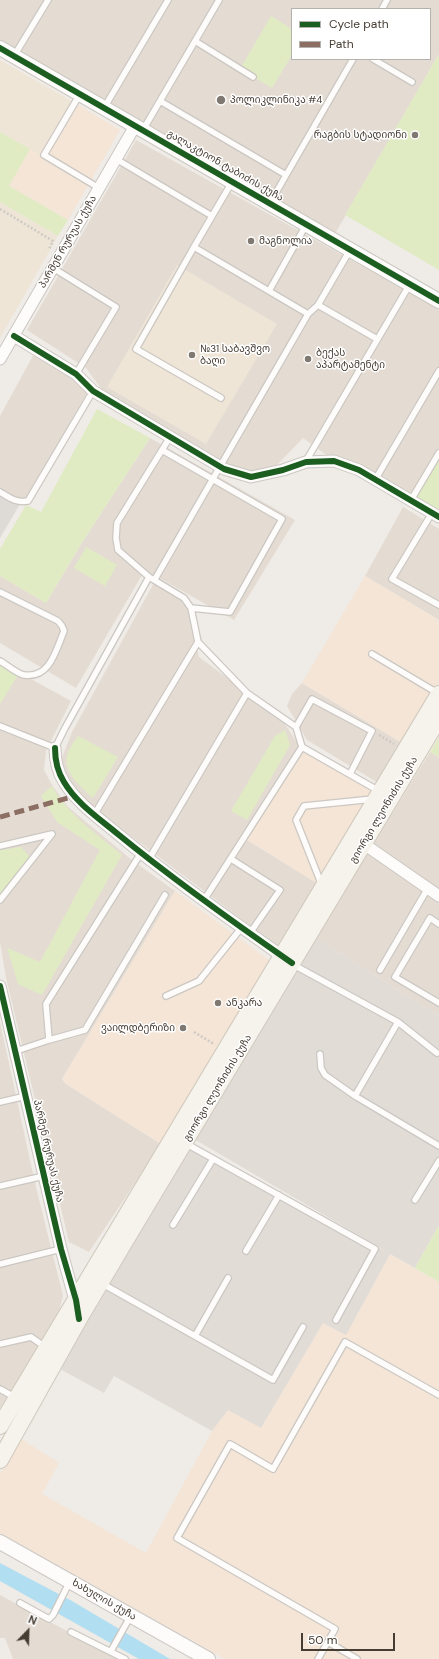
<!DOCTYPE html>
<html>
<head>
<meta charset="utf-8">
<style>
	body { margin:0 }
	#map { position:relative; width:439px; height:1659px; overflow:hidden; background:#efebe6; font-family:"DM Sans",sans-serif }
	canvas { display:block }
	.legend { position:absolute; left:291px; top:8px; width:140px; height:52px; box-sizing:border-box; background:#fff; border:1px solid #b5b1ad; margin:0; padding:5px 7px; list-style:none; font-size:12px; color:#453c32 }
	.legend li { display:flex; align-items:center; gap:8px; height:20px }
	.legend b { width:20px; border:1px solid #b5b1ad }
	.north { position:absolute; left:8px; top:1611px; width:40px; height:40px; -webkit-text-stroke:3px #fff; paint-order:stroke; rotate:23deg; font-size:11px; font-weight:700; line-height:16px; text-align:center; color:#453c32 }
	.north::after { content:''; display:block; margin:auto; width:14px; height:18px; background:#453c32; clip-path:polygon(50% 0,100% 100%,50% 72%,0 100%) }
	.scale { position:absolute; left:301px; top:1633px; width:94px; height:18px; box-sizing:border-box; border:2px solid #453c32; border-top:0; padding-left:5px; font-size:12px; line-height:14px; white-space:nowrap; color:#453c32; -webkit-text-stroke:3px #fff; paint-order:stroke }
</style>
</head>
<body>
<div id="map">
<canvas width="439" height="1659"></canvas>
<ul class="legend">
<li><b style="height:5px;background:#1b5e20"></b>Cycle path</li>
<li><b style="height:5px;background:#8d6e63"></b>Path</li>
</ul>
<div class="north">N</div>
<div class="scale">50 m</div>
</div>
<script>
const context = document.querySelector('canvas').getContext('2d');
context.lineJoin = 'round';
function paint(path, color) {
  context.fillStyle = color;
  context.fill(path, 'evenodd');
}
function trace(path, color, width, dash) {
  context.strokeStyle = color;
  context.lineWidth = width;
  context.lineCap = dash ? 'butt' : 'round';
  context.setLineDash(dash || []);
  context.stroke(path);
}
function label(font, color, halo, rows, align = 'center') {
  context.font = font + ' "DM Sans","Noto Sans Georgian",sans-serif';
  context.lineWidth = 3;
  context.setLineDash([]);
  context.textBaseline = 'middle';
  context.strokeStyle = halo;
  context.fillStyle = color;
  for (const [text, x, y, turn = 0] of rows) {
    context.save();
    context.translate(x, y);
    context.rotate((+turn || 0) * Math.PI / 180);
    context.textAlign = isNaN(turn) ? turn : align;
    if (halo) context.strokeText(text, 0, 0);
    context.fillText(text, 0, 0);
    context.restore();
  }
}
paint(new Path2D(`
	M0,0H439V54L332,239L0,48ZM292,9H430V59H292Z
	M136,140L439,309V448L411,497L332,459L303,438L277,465L251,475L231,466L102,390L86,368L27,330Z
	M35,352L74,378L88,391L27,499L13,496L0,488V416Z
	M150,438L295,520L234,620L145,570L76,688L0,643V576L46,603L81,544Z
	M403,507L439,529V620L365,576Z
	M155,581L187,603L199,657L281,718L302,750L247,840L320,885L277,946L74,793L61,760L72,732Z
	M0,662L71,701L46,751L44,770L52,785L68,807L132,860L175,891L62,1079L66,1084L161,1144L89,1252L69,1242L6,978L0,942Z
	M302,683L404,744L380,784L307,740L287,706L292,694Z
	M430,752L439,757V1016L316,938Z
	M0,1022L35,1183L63,1296L59,1312L44,1341L0,1408Z
	M0,1595L119,1659H13L5,1638H0Z`), '#e4dcd3');
paint(new Path2D(`
	M73,102L120,130L68,220L8,186L30,149L42,156Z
	M365,576L439,620V683L404,744L302,683Z
	M302,750L375,794L320,885L247,840Z
	M175,891L273,963L161,1144L66,1084L62,1079Z
	M390,1254L439,1282V1659H225L0,1533V1474L20,1438L59,1463L42,1494L146,1553L212,1431L228,1410L261,1428L323,1322L346,1335Z`), '#f4e5d7');
paint(new Path2D(`
	M316,938L439,1016V1225L415,1268L390,1254L346,1335L323,1323L261,1428L228,1410L212,1431L114,1376L104,1393L60,1369L189,1148L389,1253L194,1139Z`), '#e2dcd7');
paint(new Path2D(`
	M0,60L73,102L42,156L0,132Z
	M0,202L58,236L0,338Z
	M177,265L277,324L206,444L107,387Z`), '#eee5d7');
paint(new Path2D(`
	M271,16L292,29V55L272,88L240,69Z
	M439,54V270L345,215Z
	M0,132L30,149L9,186L68,220L58,236L0,202Z
	M97,409L150,438L81,544L46,603L0,576V549L26,505L41,512Z
	M439,458V513L415,499Z
	M86,547L117,565L105,586L74,568Z
	M0,665L18,675L0,704Z
	M285,730L290,745L247,820L231,811L275,736Z
	M78,736L118,757L93,798C82,788 63,773 67,756C68,749 74,742 78,736Z
	M439,737V757L430,752Z
	M52,786C68,815 97,834 122,855L42,995L18,984L7,948L40,962L100,850L57,822L41,796Z
	M21,847L30,857L0,896V850Z
	M439,1225V1282L415,1268Z`), '#e0ebc3');
paint(new Path2D(`
	M0,495L13,503L20,504L0,538Z`), '#dedad6');
paint(new Path2D(`
	M0,1563L72,1601L170,1659H139L0,1581Z`), '#b2def1');
const service = new Path2D(`
	M382,9L387,0
	M195,41L253,77
	M14,56L48,0
	M373,59L412,82
	M80,94L44,155L99,188
	M160,101L286,175
	M104,108L168,0
	M143,130L219,0
	M116,159L212,216
	M270,203L353,59
	M194,247L136,349L221,398
	M350,250L318,305L377,339
	M53,268L116,307L76,374
	M269,291L306,225
	M308,314L318,305
	M170,437L117,523L116,538L118,550L149,577L184,598L191,608L198,642L247,693L296,727L302,747L379,791
	M162,450L282,519L230,612L191,608
	M306,461L410,284
	M375,480L439,371
	M0,492C10,498 16,503 28,501L93,391
	M411,500L439,453
	M432,513L392,579L439,605
	M155,579L308,314L194,247L232,182
	M0,592L58,621L62,626L64,631C56,650 50,679 24,675C17,674 7,665 0,661
	M372,654L439,694
	M0,726L55,748L65,728L149,577
	M296,727L312,699L372,731L350,774
	M94,815L198,642
	M0,846L52,834L0,900
	M149,859L247,693
	M231,859L280,890L250,933
	M321,883L296,820L304,806L373,799
	M204,900L302,747
	M439,924L430,918L395,977L439,1003
	M292,964L398,1022L437,1053
	M380,970L428,888
	M166,996L199,981L242,927
	M398,1022L355,1096L439,1146
	M49,1040L85,1030L165,895
	M16,1051L49,1040L46,1004L141,853
	M320,1054L321,1068L325,1075L355,1096
	M0,1102L26,1096
	M185,1143L375,1249L336,1320
	M0,1186L44,1176
	M415,1200L439,1161
	M173,1225L213,1159
	M246,1251L279,1195
	M0,1264L61,1249
	M101,1283L273,1380L303,1327
	M195,1336L228,1278
	M0,1344L31,1337L45,1347
	M0,1389L16,1398
	M20,1603L49,1619L53,1615L70,1581
	M71,1632L125,1659
	M328,1642L357,1659
	M111,1651L130,1617
	M318,1659L335,1629L177,1538L230,1444L273,1469L345,1342L439,1395`);
const minor = new Path2D(`
	M14,336L76,374L93,391L224,469L251,477L283,470L306,462L334,461L359,470L439,517
	M0,359L135,126
	M55,748C55,761 57,771 64,782C77,803 100,819 119,835C172,879 230,919 286,959
	M364,844L439,896
	M0,986L61,1249L76,1304`);
const tertiary = new Path2D(`
	M0,48L439,301
	M0,1542L208,1659`);
const secondary = new Path2D(`
	M0,1426L439,694
	M0,1460L79,1319L124,1243L439,718`);
trace(service, '#cbc7c2', 8);
trace(minor, '#cbc7c2', 13);
trace(tertiary, '#cbc7c2', 16);
trace(secondary, '#d0c9bd', 18);
trace(new Path2D(`
	M0,209L53,241L49,249
	M379,735L394,744
	M194,1032L214,1044`), '#cecac5', 2.5, [2, 2]);
trace(service, '#fdfcfb', 5.5);
trace(minor, '#fdfcfb', 11);
trace(tertiary, '#fdfcfb', 14);
trace(secondary, '#f6f3ed', 16);
trace(new Path2D(`
	M0,817L75,796`), '#8d6e63', 5, [10, 5]);
trace(new Path2D(`
	M0,48L439,301
	M14,336L76,374L93,391L224,469L251,477L283,470L306,462L334,461L359,470L439,517
	M55,748C55,761 57,771 64,782C77,804 100,819 119,835C174,880 233,922 292,963
	M0,986L61,1249L76,1300L79,1319`), '#1b5e20', 6);
for (const [x, y, r, color] of [
	[221,100,5,"#807971"],
	[415,135,4,"#807971"],
	[251,241,4,"#807971"],
	[192,355,4,"#807971"],
	[308,359,4,"#807971"],
	[218,1003,4,"#807971"],
	[183,1028,4,"#807971"]
]) {
  const dot = new Path2D();
  dot.arc(x, y, r, 0, 2 * Math.PI);
  context.fillStyle = color;
  context.fill(dot);
  trace(dot, '#fff', 1.5);
}
label('10px', '#453c32', '#fff', [
	["პოლიკლინიკა #4",230,100],
	["რაგბის სტადიონი",407,135,"right"],
	["მაგნოლია",259,241],
	["№31 საბავშვო",200,349],
	["ბაღი",200,361],
	["ბექას",316,353],
	["აპარტამენტი",316,365],
	["ანკარა",226,1003],
	["ვაილდბერიზი",175,1028,"right"]
], 'left');
label('10px', '#453c32', '#fff', [
	["გალაკტიონ ტაბიძის ქუჩა",225,166,30],
	["პარმენ რურუას ქუჩა",68,242,-60],
	["გიორგი ლეონიძის ქუჩა",384,810,-59],
	["გიორგი ლეონიძის ქუჩა",218,1088,-59],
	["პარმენ რურუას ქუჩა",48,1151,77],
	["ხახულის ქუჩა",104,1600,30]
]);
</script>
</body>
</html>
